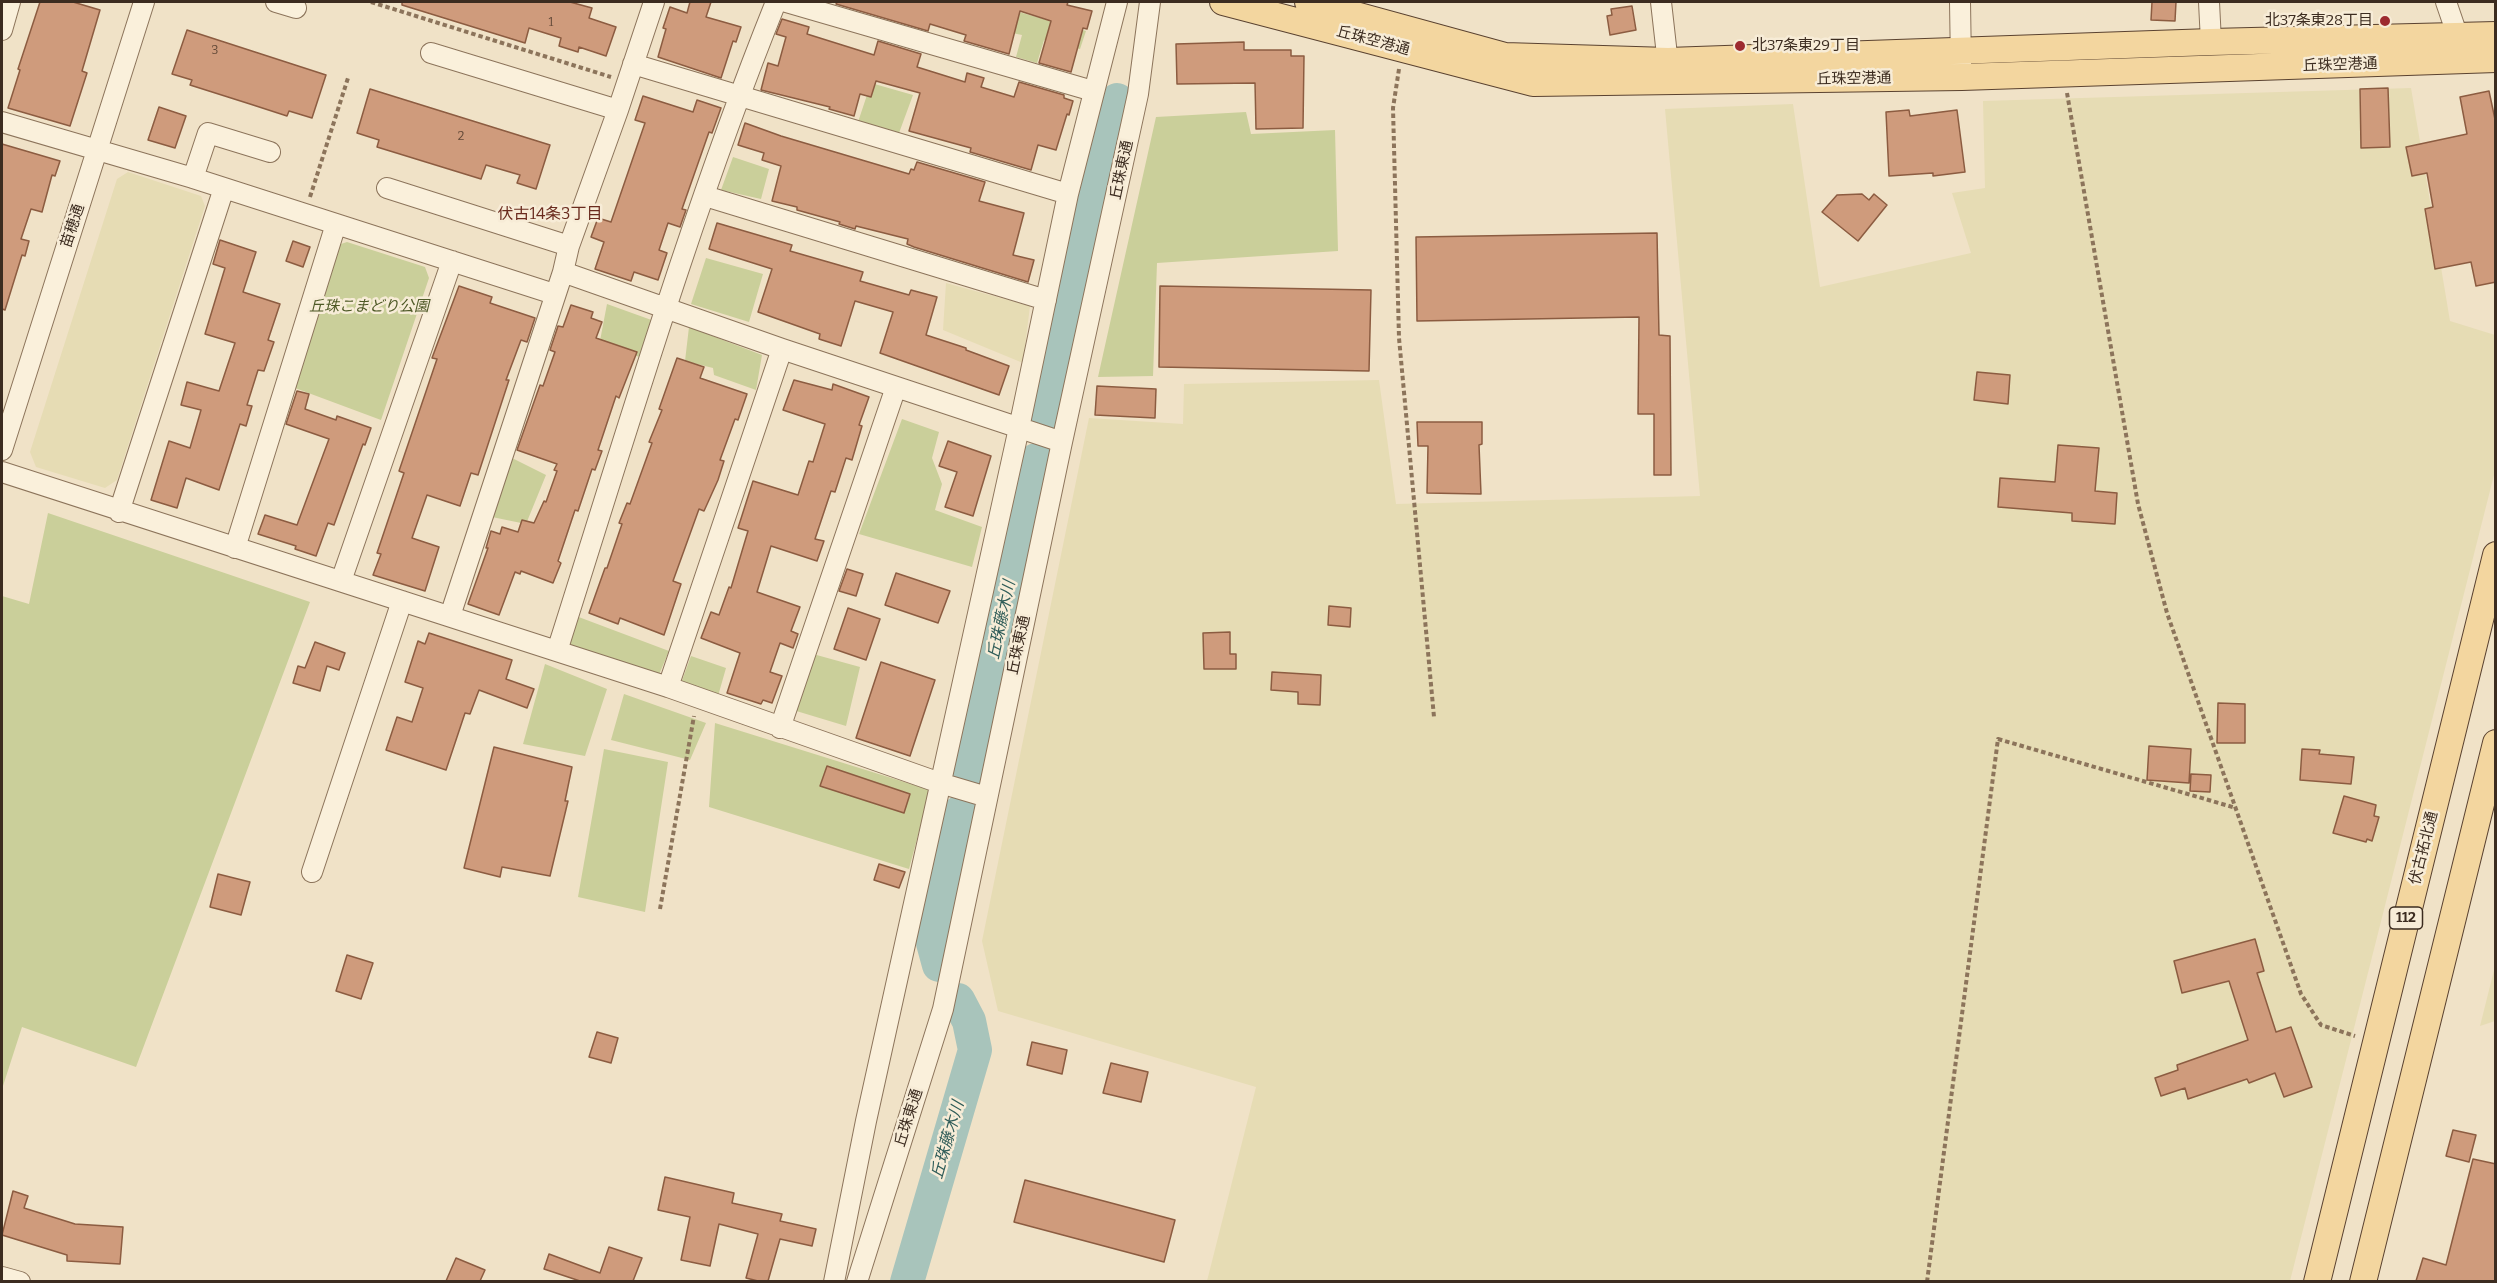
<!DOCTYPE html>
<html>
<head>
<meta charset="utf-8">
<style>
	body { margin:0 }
	#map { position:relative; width:2497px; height:1283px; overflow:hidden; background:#f0e2c7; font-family:Bitter,serif }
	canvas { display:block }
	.frame { position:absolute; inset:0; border:3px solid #3c2c20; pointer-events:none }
</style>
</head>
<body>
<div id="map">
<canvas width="2497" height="1283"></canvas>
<div class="frame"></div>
</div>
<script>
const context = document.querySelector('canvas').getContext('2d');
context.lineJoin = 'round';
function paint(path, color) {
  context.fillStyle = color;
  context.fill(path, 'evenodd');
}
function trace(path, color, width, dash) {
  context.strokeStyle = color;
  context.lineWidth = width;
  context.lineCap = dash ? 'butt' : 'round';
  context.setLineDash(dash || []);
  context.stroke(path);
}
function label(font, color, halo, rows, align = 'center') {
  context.font = font + ' Bitter,"Noto Sans JP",serif';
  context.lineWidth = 5;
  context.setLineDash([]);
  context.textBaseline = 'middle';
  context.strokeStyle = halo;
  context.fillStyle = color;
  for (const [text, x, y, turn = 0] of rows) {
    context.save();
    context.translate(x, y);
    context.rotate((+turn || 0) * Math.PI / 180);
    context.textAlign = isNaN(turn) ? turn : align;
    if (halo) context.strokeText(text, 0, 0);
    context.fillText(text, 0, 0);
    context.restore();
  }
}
paint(new Path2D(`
	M2411,88L2450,321L2495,335V471L2290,1281H1207L1256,1087L998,1011L982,941L1089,418L1183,424L1184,384L1379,380L1396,504L1700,496L1665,109L1793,104L1820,287L1971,253L1952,193L1985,188L1983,101Z
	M128,172L201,196L205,206L117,480L105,488L36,467L30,452L117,179Z
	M946,283L1030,306L1023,363L943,330Z
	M2495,966V1021L2480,1026Z`), '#e6dcb4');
paint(new Path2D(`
	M1019,12L1086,31L1080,49L1044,40L1037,63L1016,57L1022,35L1012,33Z
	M871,83L913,95L899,133L857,125Z
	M1246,112L1251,134L1335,130L1338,251L1157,263L1153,376L1098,377L1156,117Z
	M733,157L769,169L761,199L721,190Z
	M347,242L425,267L429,278L381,420L295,388L338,245Z
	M706,258L763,274L749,322L691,304Z
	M607,304L657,322L644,358L599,346Z
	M689,327L762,355L756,390L714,375L713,368L685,361Z
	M902,419L939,432L932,458L942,484L935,510L982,527L972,567L859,534Z
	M510,457L546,475L526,524L492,517Z
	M48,513L310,602L136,1067L22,1027L2,1089V596L29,604Z
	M576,616L669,651L658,677L567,645Z
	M813,654L860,667L846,726L793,710Z
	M691,656L726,668L718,696L680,686Z
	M545,664L607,689L585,756L523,744Z
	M624,694L706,723L690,760L611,740Z
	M715,723L930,790L909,869L709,807Z
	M604,749L668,762L645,912L578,897Z`), '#cacf9a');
trace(new Path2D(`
	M1046,416L1117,100
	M967,780L1036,460
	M939,965L933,943L960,812
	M907,1282L975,1050L969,1021L958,1000`), '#a8c4bb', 34);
const building = new Path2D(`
	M40,2H73L100,10L82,71L87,73L70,126L8,108L20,70L18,69Z
	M402,2H570L592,8L589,18L616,27L606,56L579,47L578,52L559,46L561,38L529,28L525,43L402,5Z
	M690,2H711L706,17L741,27L736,42L733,41L721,78L658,57L666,29L663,28L670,7L687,13Z
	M837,2H1068L1067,5L1092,11L1087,29L1083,28L1071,72L1039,63L1051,21L1020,11L1009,54L964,41L966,35L930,24L928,31L836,4Z
	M2152,2H2176L2175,21L2151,20Z
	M1632,6L1636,30L1610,35L1607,16L1612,15L1611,9Z
	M782,19L809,27L807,34L874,55L878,41L921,54L917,67L965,82L967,73L984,78L981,87L1014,97L1019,82L1064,95V98L1073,101L1069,115L1067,114L1056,150L1038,145L1031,170L970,152L971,148L909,131L920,93L876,81L871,97L860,94L854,116L829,109L830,107L761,90L768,63L778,66L786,37L776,34Z
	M187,30L326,75L312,118L289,111L287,116L250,104L190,85L192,80L172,74Z
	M1244,42V50H1291V56H1304L1303,128L1256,129L1255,83L1177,84L1176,44Z
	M2388,88L2390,147L2361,148L2360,89Z
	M370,89L550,145L536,189L517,183L520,175L486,165L481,179L377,147L379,140L357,133Z
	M2489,91L2496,124V282L2476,286L2471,262L2435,269L2425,209L2433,207L2427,173L2412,176L2406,147L2467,134L2460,97Z
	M643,96L693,112L697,100L721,108L712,133L709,132L682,209L686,210L680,227L668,223L659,250L667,253L658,280L634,272L631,281L595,269L604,242L591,237L598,218L611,222L645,123L635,120Z
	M159,107L186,116L175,148L148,140Z
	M1909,110L1910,116L1957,110L1965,172L1933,176V173L1889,176L1886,112Z
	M745,123L781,136L909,174L911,169L914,170L917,162L985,182L979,201L1024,213L1013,255L1034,260L1028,282L914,247L907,244L908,239L856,226L855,229L839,224L840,222L797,210V207L772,201L781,166L762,160L764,153L738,145Z
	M2,144L60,161L55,176L52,175L42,212L31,209L21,239L29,241L25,256L22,255L5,310L2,309Z
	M1862,194L1869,200L1874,194L1887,205L1858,241L1822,212L1837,195Z
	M717,223L792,245L790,251L863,272L860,281L909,295L911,290L937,297L926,335L966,348V350L1009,366L999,395L880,353L893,312L855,301L841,346L819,339L820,334L758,312L772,269L709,249Z
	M1657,233L1659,335L1670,336L1671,475H1654V414H1638L1639,317L1417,321L1416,237Z
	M220,240L256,252L243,292L280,304L268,340L274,342L264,371L258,370L247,405L252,406L246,426L240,424L219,490L186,478L177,508L151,500L169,441L190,448L201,410L181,405L187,382L219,391L235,343L205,334L225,268L213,264Z
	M293,241L310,247L303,267L286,261Z
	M459,286L492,297L490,303L535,318L527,342L521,340L506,380H509L478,475L471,473L460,506L427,495L412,538L439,547L425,591L373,575L381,554L377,553L404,473L399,471L437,359L432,358Z
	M1160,286L1371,290L1369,371L1159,367Z
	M571,305L593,312L591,318L602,322L596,338L637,352L619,398L616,396L598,450L602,451L595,470L592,469L578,511L575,510L558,561L561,563L553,583L521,571L520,574L515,572L499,615L468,604L488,548H486L491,531L500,534L502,527L518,532L522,520L534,523L544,501L546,502L557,471L554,470L557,464L517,450L540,385L543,386L555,352L550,350L558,326L563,327Z
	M677,358L704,367L700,378L747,394L738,420L735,419L720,460L724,461L718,480L704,511L699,509L673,581L681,584L664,635L620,618L618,624L589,613L605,568H607L622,524L619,523L627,503L630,504L652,443L649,442L662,410L659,409Z
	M1977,372L2010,375L2008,404L1974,400Z
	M794,380L832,390L833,384L869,397L859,425L862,426L852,460L846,458L835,492L831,491L815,539L824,541L817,561L771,546L757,592L800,607L791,631L798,634L793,648L780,643L770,672L782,676L772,703L763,700L761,704L727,693L740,653L701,638L711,612L719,615L729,587L731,588L748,531L738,528L753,481L798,495L809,461L813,462L825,424L783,410Z
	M1097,386L1156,389L1155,418L1095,415Z
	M297,391L309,394L305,409L336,420L337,416L371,428L365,445L363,444L334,525L328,523L316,556L295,549L296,546L258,534L265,515L297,525L329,439L286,424Z
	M1417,422H1482V444L1479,445L1481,494L1427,493L1428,446H1418Z
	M948,441L991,456L973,516L945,507L957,472L939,466Z
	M2058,445L2099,448L2095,491L2117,493L2115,524L2072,521V513L1998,507L2000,478L2055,482Z
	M847,569L863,574L856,596L839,591Z
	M896,573L950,591L938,623L885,605Z
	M1329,606L1351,608L1350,627L1328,625Z
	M848,608L880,619L866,660L834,649Z
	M1230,632V654H1236V669H1204L1203,633Z
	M429,633L512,660L506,679L534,689L527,708L479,690L470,714L465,713L446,770L386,750L397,717L412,722L423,688L405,682L418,641L425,644Z
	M315,642L345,653L339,670L327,666L320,691L293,683L298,666L305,668Z
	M881,662L935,680L910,756L856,738Z
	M1272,672L1321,675L1320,705L1298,704V692L1271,690Z
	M2218,703L2245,704V743H2217Z
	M2149,746L2191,749L2189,783L2147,780Z
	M494,747L572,767L565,801H568L550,876L502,867L500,877L464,868Z
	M2302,749L2320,750L2319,754L2354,757L2351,784L2300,780Z
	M827,766L910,794L904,813L820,786Z
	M2191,774L2211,775L2210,792L2190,791Z
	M2344,796L2376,805L2374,816L2379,817L2372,841L2367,839L2366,842L2333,833Z
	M879,864L905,872L899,888L874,880Z
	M218,874L250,882L241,915L210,907Z
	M2255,939L2264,971L2257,973L2276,1032L2291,1027L2312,1087L2284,1097L2275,1073L2249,1083L2247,1079L2188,1099L2185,1088L2161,1096L2155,1078L2178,1070L2177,1065L2248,1040L2229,981L2182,993L2174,961Z
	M347,955L373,963L361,999L336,991Z
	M597,1032L618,1038L611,1063L589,1057Z
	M1032,1042L1067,1050L1062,1074L1027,1065Z
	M1111,1063L1148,1072L1141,1102L1103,1093Z
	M2453,1130L2476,1135L2469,1162L2446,1156Z
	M2473,1159L2496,1164V1281H2416L2423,1258L2446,1265Z
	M665,1177L734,1193L732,1203L782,1214L780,1221L816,1229L812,1246L780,1239L768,1281H758L746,1278L758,1234L719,1224L710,1266L681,1260L690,1217L658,1210Z
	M1025,1180L1175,1220L1164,1262L1014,1222Z
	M13,1191L28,1196L24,1208L75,1224L123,1227L120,1264L67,1261V1255L2,1235Z
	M609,1247L642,1258L633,1281H580L544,1269L549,1254L600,1273Z
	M456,1258L485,1270L480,1281H446Z`);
paint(building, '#cf9b7c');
trace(building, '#8c5c41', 1.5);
const minor = new Path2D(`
	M276,2L296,8
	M786,2L1093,91
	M1661,2L1669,73
	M1960,2L1961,65
	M2209,2L2211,42
	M2446,2L2458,37
	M2,30L10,2
	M431,53L618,110
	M633,64L1068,194
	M2,122L193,178L554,294
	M193,178L208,133L270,152
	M387,188L569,246
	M705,196L1046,300
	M563,272L782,349L1062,442
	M2,450L144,2
	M2,472L668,687L940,783L987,797
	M119,512L224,188
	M235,548L336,224
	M341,581L452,261
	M450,616L563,272L569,246L618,110L654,2
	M557,651C626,434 691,213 776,2
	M668,687L782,349
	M780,728L896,387
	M312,872L402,601
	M2,1277L20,1282
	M834,1282L866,1121L1019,428L1068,194L1117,2
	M857,1282L943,1009L1062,442L1138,94L1150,2`);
const major = new Path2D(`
	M1223,2L1533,83L1962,77L2496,59
	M1308,2L1505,56L1668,61L2211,42L2496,35
	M2317,1282L2496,555
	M2363,1282L2496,743`);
trace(minor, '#8c745b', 22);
trace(major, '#5a4230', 28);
trace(new Path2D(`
	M371,2L611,77
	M1399,69L1393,108L1399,338L1434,717
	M2067,93L2138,504L2167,613L2301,994L2321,1025L2355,1036
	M310,197L348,78
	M660,909L694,716
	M1927,1282L1998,739L2236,808`), '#8c745b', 4, [4.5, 3]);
trace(minor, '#faf0db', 20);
trace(major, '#f3d69f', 26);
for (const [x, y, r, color] of [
	[2385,21,6,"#9d2a2f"],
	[1740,46,6,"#9d2a2f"]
]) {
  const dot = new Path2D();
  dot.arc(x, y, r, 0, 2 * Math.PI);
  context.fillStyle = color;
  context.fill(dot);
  trace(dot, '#f7ecd7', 2);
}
label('12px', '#614837', null, [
	["1",551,23],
	["3",215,51],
	["2",461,137]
]);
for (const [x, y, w] of [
	[2406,918,33]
]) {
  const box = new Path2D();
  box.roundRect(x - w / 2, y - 11, w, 22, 4.5);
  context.fillStyle = '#f7ecd7';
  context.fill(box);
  trace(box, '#3c2c20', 1.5);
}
label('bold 14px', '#3c2c20', null, [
	["112",2406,918]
]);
label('15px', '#3c2c20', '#f7ecd7', [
	["北37条東28丁目",2373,21],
	["北37条東29丁目",1752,46,"left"]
], 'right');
label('15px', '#3c2c20', '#f7ecd7', [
	["丘珠空港通",1373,41,15],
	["丘珠空港通",2340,65,-2],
	["丘珠空港通",1854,79,-1],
	["丘珠東通",1122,170,-78],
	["苗穂通",73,226,-72],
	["丘珠東通",1019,645,-78],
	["伏古拓北通",2424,848,-76],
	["丘珠東通",909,1118,-72]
]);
label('italic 15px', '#4e5926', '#f7ecd7', [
	["丘珠こまどり公園",369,307]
]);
label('16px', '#6a2b1e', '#f7ecd7', [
	["伏古14条3丁目",550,215]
]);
label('italic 16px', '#2f5c58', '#f7ecd7', [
	["丘珠藤木川",1002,620,-78],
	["丘珠藤木川",948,1140,-74]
]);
</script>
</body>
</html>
